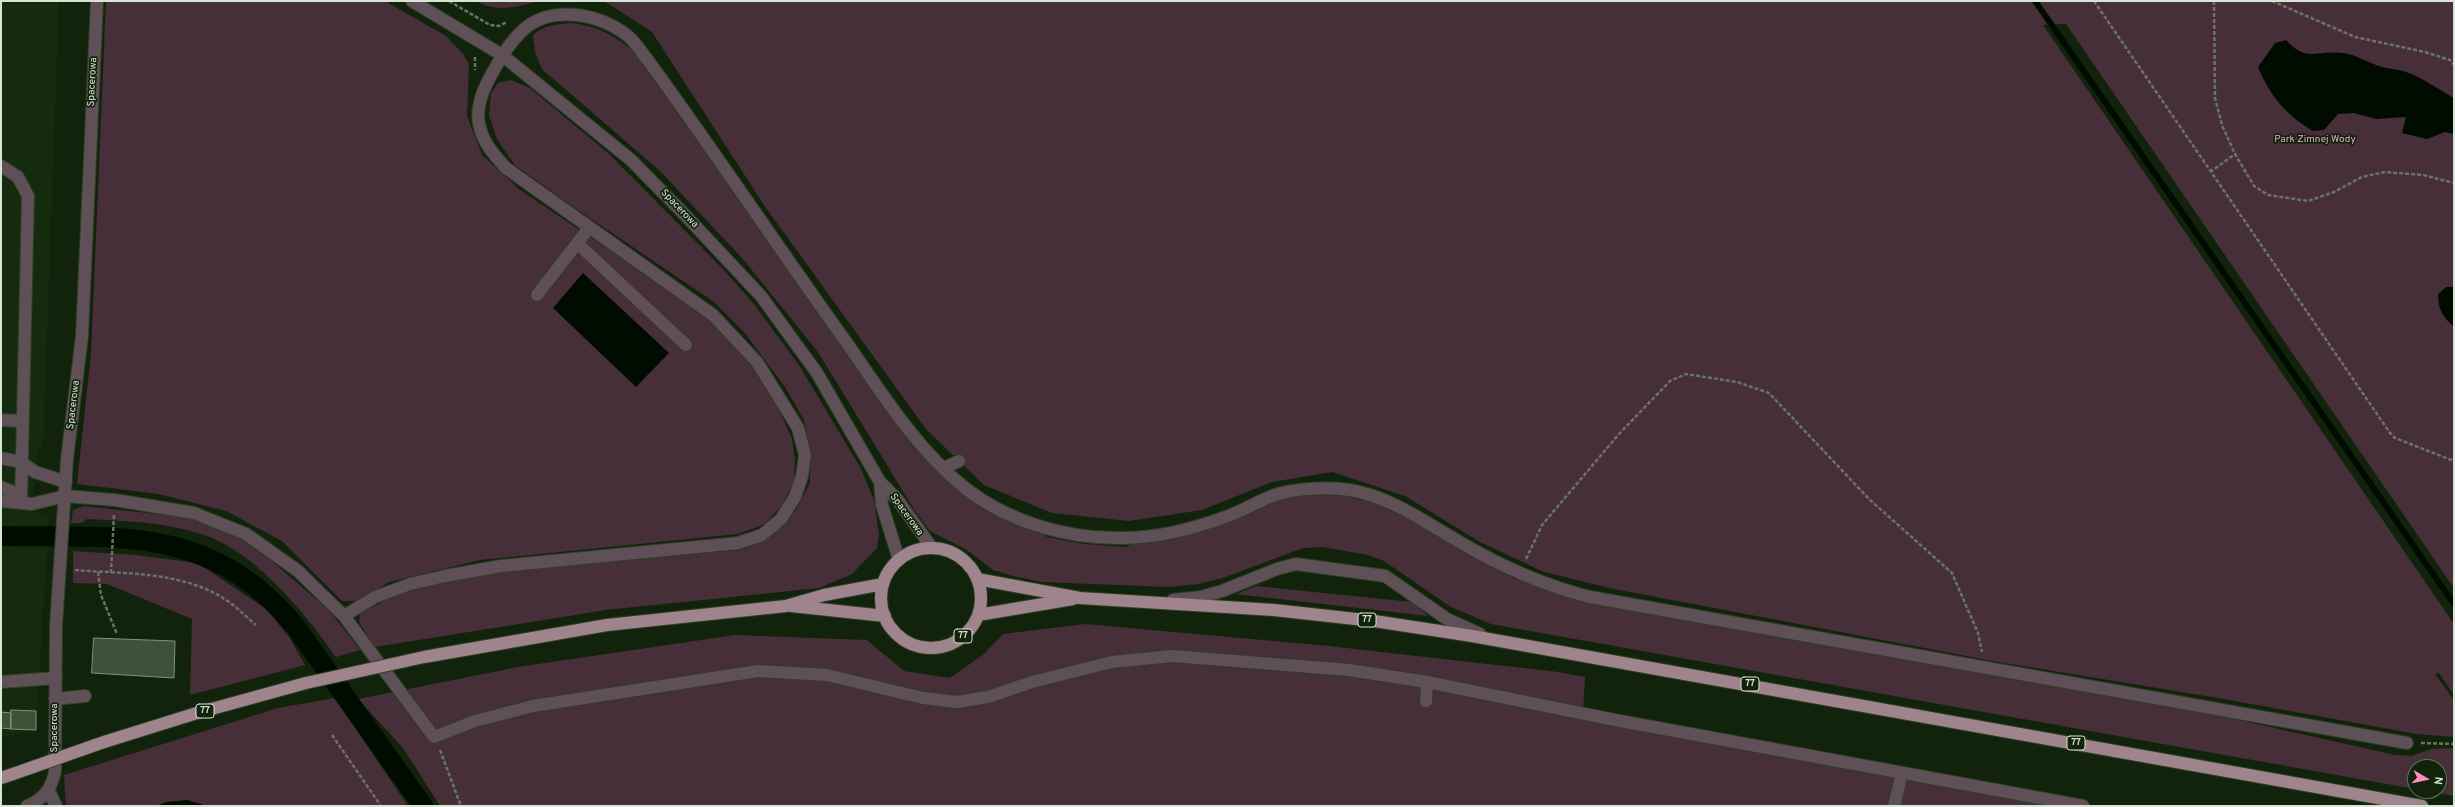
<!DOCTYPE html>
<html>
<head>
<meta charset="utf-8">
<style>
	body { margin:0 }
	#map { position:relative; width:2455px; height:807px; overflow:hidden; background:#12230c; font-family:Overpass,sans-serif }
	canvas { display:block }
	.frame { position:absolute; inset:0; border:2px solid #d8e4d5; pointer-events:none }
	.north { position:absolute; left:2407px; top:759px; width:40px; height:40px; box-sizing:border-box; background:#12230c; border:1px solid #61705c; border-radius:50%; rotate:99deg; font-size:11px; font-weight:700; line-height:16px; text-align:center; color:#d8e4d5 }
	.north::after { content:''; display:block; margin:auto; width:14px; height:18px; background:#fd8ebe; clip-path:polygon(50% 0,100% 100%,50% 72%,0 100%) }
</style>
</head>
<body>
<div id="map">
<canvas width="2455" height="807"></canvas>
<div class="frame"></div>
<div class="north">N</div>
</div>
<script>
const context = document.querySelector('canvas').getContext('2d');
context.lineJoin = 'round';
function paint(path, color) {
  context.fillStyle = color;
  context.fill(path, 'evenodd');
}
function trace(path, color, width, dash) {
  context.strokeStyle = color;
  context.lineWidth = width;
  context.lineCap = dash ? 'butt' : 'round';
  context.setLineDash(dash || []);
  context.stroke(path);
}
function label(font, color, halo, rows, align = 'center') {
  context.font = font + ' Overpass,sans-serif';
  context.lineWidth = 3.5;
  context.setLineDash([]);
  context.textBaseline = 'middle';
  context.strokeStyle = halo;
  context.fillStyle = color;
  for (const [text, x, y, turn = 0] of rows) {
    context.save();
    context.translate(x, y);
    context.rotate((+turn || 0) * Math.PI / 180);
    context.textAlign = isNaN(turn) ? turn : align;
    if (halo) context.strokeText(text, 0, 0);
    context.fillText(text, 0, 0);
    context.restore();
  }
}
paint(new Path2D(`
	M1,1H59L43,447L38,451L31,511L49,517L36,730L1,738Z`), '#152b0e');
paint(new Path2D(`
	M106,1H385L446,36L463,54L469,64L467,116L482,155L520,190L665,287L710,320L747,359L778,408L792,439L795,460L794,482L782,505L765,524L738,534L480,560L389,582L358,601H342L282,541L226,511L159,494L77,484L91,354Z
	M477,1H538C517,7 496,13 477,1Z
	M604,1H2454V588L2066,24L2043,25L2454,624V695L2439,673L2435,674L2454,700V737L2417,734L2224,699L1993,661L1614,589L1544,572L1480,542L1405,496L1332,472L1272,482L1202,510L1129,521L1052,513L984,485L926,429L766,208L652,32Z
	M572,23C597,26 614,35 633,51L802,287L950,482L1041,530L1047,537L1084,544L1127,547L1131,544L1267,503L1298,495L1335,494L1383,505L1513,578L1586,602L2230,718L2395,755L2412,756L2431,749L2454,748V796L2427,791H2439V767H2415V789L1491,624L1451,607L1384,561L1368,555L1323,547L1303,548L1223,578L1198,584L1169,587L1042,582L1013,576L993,570L967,550L930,531L915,511L818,352L743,259L660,171L542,69L535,52L533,36C542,25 559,24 572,23Z
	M511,80L530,88L609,154L723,269L753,303L799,365L860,467L874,500L879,534L877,548L852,574L819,588L606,610L375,647L359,622L360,614L391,597L448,579L526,568L744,549L773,535L796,510L810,483V453L804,420L785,387L744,332L714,302L575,208L515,165L497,139L489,116L491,93L498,83Z
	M84,506L184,517L234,529L329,610L360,650L336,657C305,613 254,550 201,534C164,522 125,521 87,519L81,523H71L73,510Z
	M73,551L135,555L189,562L202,566L266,609L289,637L305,665L190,695L192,619L107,584L73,583Z
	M1256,586L1412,602L1428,616L1236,594Z
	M1085,624L1329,646L1558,672L1585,677L1583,713L2075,806H440L403,748L358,699L518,667L735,635L867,640L904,671L950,678L984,654L1003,634Z
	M335,698L408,806H66L64,775L278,708Z`), '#472f39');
paint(new Path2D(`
	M2286,40C2307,63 2315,50 2342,53C2356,54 2368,63 2382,67C2390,69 2398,69 2406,72C2422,77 2439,90 2454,98V134L2445,132L2427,139L2402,133L2406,117L2376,119L2354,113L2338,114L2324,130L2313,131C2286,115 2270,96 2258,67L2275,43Z
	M583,273L669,353L636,387L553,308Z
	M2446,287H2454V327C2443,317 2438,310 2438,294Z
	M187,800L207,806H157L166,802Z`), '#010c00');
trace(new Path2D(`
	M2035,1L2454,604`), '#010c00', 6);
trace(new Path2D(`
	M1,536C121,538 210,524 295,626L423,806`), '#010c00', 20);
const building = new Path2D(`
	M94,638L175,641L174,678L92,673Z
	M11,710L36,711V730L11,729Z
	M1,712L11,713V729L1,728Z`);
paint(building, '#3e5239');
trace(building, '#7f9479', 1);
const minor = new Path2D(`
	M412,1L502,55L631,160L686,216L761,296L817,373L880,482L897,499L932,548
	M1,166L18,177L28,196L21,501
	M577,243L686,345
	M537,295L589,228
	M1,420L21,421
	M1,458L21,462L35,472L66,482
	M944,468L959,461
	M880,482L882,505L899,560
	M1,487L11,491L21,501
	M1,501L32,504L65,496L115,500L194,513L246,534L298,571L344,616L434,737L475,721L533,706L758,671L827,675L923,698L957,702L988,697L1032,682L1112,662L1172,656L1349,670L1427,682L1615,720L2083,806
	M1173,600L1201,597L1222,591L1277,569L1296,564L1385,576L1447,619L1480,634
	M344,616L375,597L410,584L445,576L501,566L738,543L762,535L781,519L795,497L802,476L805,455L798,428L757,362L713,315L506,168C495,156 484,144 480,128C474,108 484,87 494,70C501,57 509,44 520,33C548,3 601,13 629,37C637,44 643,55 650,63C716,154 778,247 844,339C880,390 915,448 965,488C1007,521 1064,538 1117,538C1154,539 1193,529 1228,516C1245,510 1261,499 1278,494C1299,488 1328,487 1350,490C1391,497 1423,521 1458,541C1500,566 1542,585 1590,597L2407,743
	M1,682L56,678
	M55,699L85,696
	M1426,701L1427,682
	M49,791L56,806
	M27,806C44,799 51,789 55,772L56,626L67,459L82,336L97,1
	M1894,806L1902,773`);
const major = new Path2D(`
	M881 598a50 50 0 1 1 100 0a50 50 0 1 1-100 0Z
	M977,579L1080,598L1274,610L1374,621L1472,636L2422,806
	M791,606L885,616
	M978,615L1073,599
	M424,657L607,625L786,606L824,595L883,584
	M104,742L197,713L306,683
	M1,778L13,774`);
trace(minor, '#2e3e28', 14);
trace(major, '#2e3e28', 14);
trace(new Path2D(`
	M449,1L490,25L499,26L507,22
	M2094,1L2390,433L2395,438L2454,461
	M2214,1L2215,98L2222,125L2235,154L2254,186L2268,195L2308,201L2334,192L2362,177L2385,172L2423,175L2454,183
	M2272,1L2355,37L2425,52L2450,60L2454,65
	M475,57V70
	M2210,172L2235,154
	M1526,559L1542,525L1619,434L1670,381L1686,374L1737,382L1769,393L1869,499L1952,573L1978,633L1982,652
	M75,570C123,574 180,571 223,598C235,605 245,616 256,625
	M98,572L101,595L117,634
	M111,573L114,514
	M332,735L381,806
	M2421,743L2454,744
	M440,750L461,806`), '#677662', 2.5, [4, 2]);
trace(minor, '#5e5056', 12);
trace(major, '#9f838d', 12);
const majorBridge = new Path2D(`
	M306,683L424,657
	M13,774L104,742`);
trace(majorBridge, '#2e3e28', 14, []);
trace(majorBridge, '#9f838d', 12);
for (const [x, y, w] of [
	[1367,620,18],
	[963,636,18],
	[1750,684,18],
	[205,711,18],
	[2076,743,18]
]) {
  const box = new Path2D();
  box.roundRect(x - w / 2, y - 7, w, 14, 3);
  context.fillStyle = '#12230c';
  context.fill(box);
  trace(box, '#d8e4d5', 1);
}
label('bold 9px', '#d8e4d5', null, [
	["77",1367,620],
	["77",963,636],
	["77",1750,684],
	["77",205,711],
	["77",2076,743]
]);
label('10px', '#d8e4d5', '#12230c', [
	["Spacerowa",93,82,-87],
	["Spacerowa",679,209,46],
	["Spacerowa",74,405,-83],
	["Spacerowa",906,515,54],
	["Spacerowa",55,728,-90]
]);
label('10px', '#e6acc3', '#12230c', [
	["Park Zimnej Wody",2315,140]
]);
</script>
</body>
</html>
